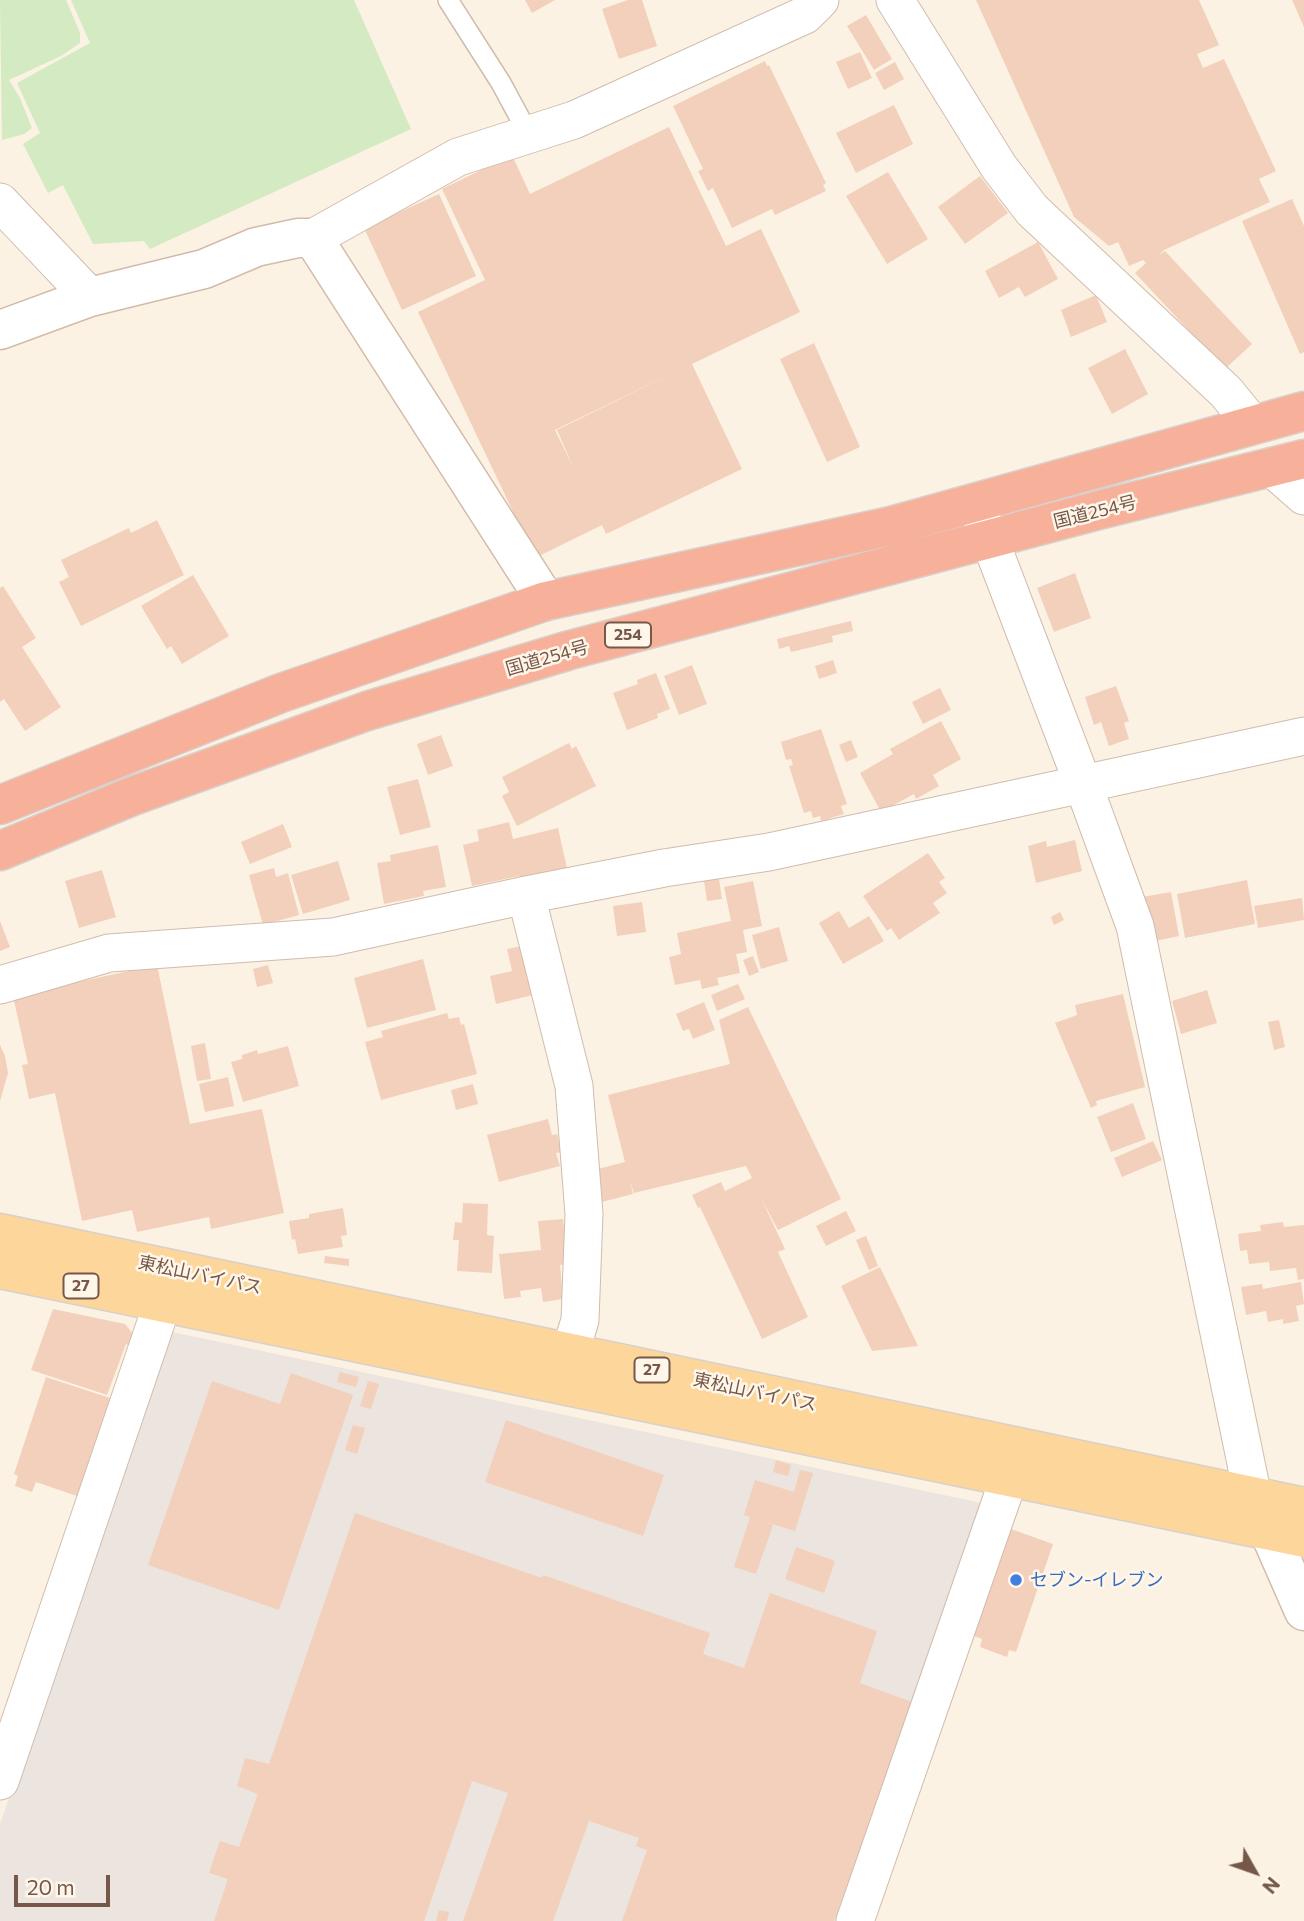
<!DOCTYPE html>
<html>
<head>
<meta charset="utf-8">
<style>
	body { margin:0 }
	#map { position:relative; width:1304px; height:1921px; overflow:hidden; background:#fcf2e3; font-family:Commissioner,sans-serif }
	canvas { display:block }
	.north { position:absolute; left:1220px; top:1837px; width:70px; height:70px; -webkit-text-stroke:5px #fff6ea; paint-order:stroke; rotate:130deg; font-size:19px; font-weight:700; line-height:28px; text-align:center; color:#755849 }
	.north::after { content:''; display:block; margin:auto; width:24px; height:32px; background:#755849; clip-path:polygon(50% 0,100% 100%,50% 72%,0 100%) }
	.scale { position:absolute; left:14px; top:1875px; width:96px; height:32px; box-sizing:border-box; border:4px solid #755849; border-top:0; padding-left:9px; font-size:21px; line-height:24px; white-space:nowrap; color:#755849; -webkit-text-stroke:5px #fff6ea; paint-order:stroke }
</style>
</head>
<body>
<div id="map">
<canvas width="1304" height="1921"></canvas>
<div class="north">N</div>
<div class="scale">20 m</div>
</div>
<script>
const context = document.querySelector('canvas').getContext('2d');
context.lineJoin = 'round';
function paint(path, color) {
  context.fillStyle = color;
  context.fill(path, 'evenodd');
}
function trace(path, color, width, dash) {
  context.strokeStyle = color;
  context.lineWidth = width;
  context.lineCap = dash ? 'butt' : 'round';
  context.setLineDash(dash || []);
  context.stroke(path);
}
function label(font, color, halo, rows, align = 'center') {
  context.font = font + ' Commissioner,"Noto Sans JP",sans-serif';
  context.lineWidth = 5;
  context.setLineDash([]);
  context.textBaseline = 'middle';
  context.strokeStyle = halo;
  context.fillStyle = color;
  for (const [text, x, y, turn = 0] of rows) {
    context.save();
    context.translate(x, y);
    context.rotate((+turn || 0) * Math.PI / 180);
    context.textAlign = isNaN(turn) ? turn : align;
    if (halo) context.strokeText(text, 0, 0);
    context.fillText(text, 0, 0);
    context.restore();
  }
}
paint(new Path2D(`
	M172,1332L991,1505L845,1921H0V1824Z`), '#ece4de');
paint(new Path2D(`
	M0,0H66L80,33V43L61,56L9,80L20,98L32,128L24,134L2,140Z
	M71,0H354L411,129L150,249L144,241L93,244L63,185L48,193L23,144L40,133L17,83L90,43Z`), '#d3eac2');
paint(new Path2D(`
	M525,0H555L532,13Z
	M628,0H642L657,46L619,59L602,9Z
	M976,0H1199L1219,45L1197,54L1203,68L1224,59L1276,171L1259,179L1270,202L1164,250L1158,256L1165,251L1252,344L1225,369L1135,273L1146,263L1143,260L1129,266L1118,242L1109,246L1074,217Z
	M1292,0H1304V27Z
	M866,15L892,59L874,70L847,26Z
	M860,52L872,78L848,89L836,62Z
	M765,61L767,66L769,65L826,183L823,185L826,191L775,215L772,209L732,228L713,188L708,191L698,171L703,169L673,106Z
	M895,62L904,79L884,90L875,73Z
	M894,105L913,144L856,173L836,133Z
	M669,127L726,246L761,229L800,312L692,364L742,469L606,534L602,525L535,558L418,312L485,280L442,189L512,155L530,194ZM683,368L557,430L574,469L555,430Z
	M888,172L928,239L887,264L846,196Z
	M980,176L1008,213L965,244L938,207Z
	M439,194L476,276L402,310L364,228Z
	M1292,199L1304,226V352L1300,354L1242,221Z
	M1038,242L1058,279L1025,297L1019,287L999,298L985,271Z
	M1096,295L1107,322L1071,337L1061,310Z
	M814,343L860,447L827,462L780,359Z
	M1125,349L1148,394L1112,414L1088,368Z
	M157,520L184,575L81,626L59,582L69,577L61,560L129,528L131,533Z
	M1075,573L1091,618L1054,632L1037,588Z
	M193,575L229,636L182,664L171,646L167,649L141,606Z
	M3,586L36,638L22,647L61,707L25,731L4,699L0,702V588Z
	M851,621L853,631L832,636L833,642L791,652L789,646L779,649L777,639Z
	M833,660L837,673L819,679L815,666Z
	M692,665L707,704L679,715L664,676Z
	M656,673L670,709L657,714L658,718L627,730L613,693L638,684L637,680Z
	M1116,686L1129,721L1124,723L1129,739L1109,746L1101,722L1094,725L1085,697Z
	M940,688L951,710L923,724L912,702Z
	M941,721L961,759L933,775L939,786L916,799L914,794L881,812L860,773L893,754L890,749Z
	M821,729L847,804L841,806L844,814L821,821L820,816L813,818L811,811L804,813L789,766L793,765L791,759L786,760L781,742Z
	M441,735L453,766L428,775L417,744Z
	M851,740L858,757L846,762L839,745Z
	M569,743L572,749L576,746L596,786L517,826L502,796L509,792L502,777Z
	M418,779L431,827L400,835L387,787Z
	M509,822L513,839L558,828L567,868L520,879L519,876L472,886L463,845L479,841L477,830Z
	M283,824L292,847L250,864L241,842Z
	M1075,840L1082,871L1036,883L1028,846L1046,841L1047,847Z
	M438,845L446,887L423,891L424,896L384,904L377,863L391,861L390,855Z
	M928,853L945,878L939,882L947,893L933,903L940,913L899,940L891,928L887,931L863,896Z
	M338,861L350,900L303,914L291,875Z
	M274,868L276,877L288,873L299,915L263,925L249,875Z
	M102,870L116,917L79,928L65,881Z
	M719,879L722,899L707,901L704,881Z
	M1247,880L1255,924L1185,938L1177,894Z
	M753,881L762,926L743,930L747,952L736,954L740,973L717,978L719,985L702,989L700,980L675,985L669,957L681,954L677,933L731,921L724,887Z
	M1171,892L1179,936L1151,942L1142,897Z
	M1302,898L1304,920L1258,928L1254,906Z
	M642,902L646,932L617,936L613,906Z
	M839,911L849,928L869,916L884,941L843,964L819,923Z
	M1060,912L1064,920L1054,925L1051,917Z
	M0,921L10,947L0,951Z
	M779,927L788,961L761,969L752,935Z
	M532,944L537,994L496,1004L490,976L512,971L507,949Z
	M753,956L759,972L749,976L743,960Z
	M423,959L436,1010L367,1028L354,978Z
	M157,965L190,1124L262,1109L284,1213L211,1229L209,1217L137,1232L132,1210L82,1221L55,1093L29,1099L22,1065L28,1064L13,996Z
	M268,965L273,983L257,987L253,969Z
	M738,984L745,999L717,1011L711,995Z
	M1207,990L1217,1023L1181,1034L1172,1001Z
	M1123,994L1145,1087L1096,1101L1097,1105L1091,1108L1055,1023L1077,1015L1075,1005Z
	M704,1002L715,1030L693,1039L689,1029L683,1031L676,1014Z
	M748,1007L841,1199L778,1230L761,1198L785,1249L778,1252L808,1317L762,1339L700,1207L698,1208L692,1195L721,1182L725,1191L752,1178L746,1166L634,1193L630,1181L633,1194L594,1204L586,1172L625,1162L608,1095L730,1064L719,1020Z
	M447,1013L449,1019L459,1017L461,1025L464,1024L477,1074L381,1100L365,1042L383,1037L381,1031Z
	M1279,1020L1285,1047L1274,1050L1268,1022Z
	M205,1043L211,1079L197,1081L191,1046Z
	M0,1045L5,1056L8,1073L0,1101Z
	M288,1046L299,1086L243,1102L231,1062L242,1059V1055L257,1050L258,1054Z
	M228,1077L234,1106L205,1112L199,1084Z
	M473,1084L478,1104L456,1110L451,1090Z
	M1133,1103L1146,1139L1111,1152L1097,1117Z
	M548,1119L552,1135L557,1134L561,1152L556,1153L560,1166L499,1182L487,1135Z
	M1153,1141L1162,1160L1122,1177L1114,1158Z
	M463,1203L488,1204L487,1235L494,1236L492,1273L457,1271L459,1240H453L455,1222L462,1223Z
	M343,1208L347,1235L341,1236L343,1247L298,1254L295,1239L292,1240L289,1221L309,1218V1214Z
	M846,1211L856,1231L826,1246L816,1226Z
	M563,1219L568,1264L560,1265L563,1299L543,1302L541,1288L520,1291L521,1297L504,1299L499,1254L541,1250L538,1221Z
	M1283,1222L1284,1227L1304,1225V1279L1298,1280L1296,1268L1270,1271L1269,1262L1249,1264L1247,1250L1240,1251L1238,1234L1261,1231L1260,1225Z
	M866,1236L878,1266L869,1270L856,1240Z
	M325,1256L349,1259V1266L324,1263Z
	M880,1267L918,1346L872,1351L841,1286Z
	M1301,1282L1304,1304L1296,1306L1299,1321L1283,1324V1319L1268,1322L1266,1311L1246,1315L1241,1287L1262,1284L1263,1289Z
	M53,1309L125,1324L133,1334L129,1346L126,1344L107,1395L31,1370Z
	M340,1372L359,1377L356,1387L337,1382Z
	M291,1373L353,1395L279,1610L148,1565L212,1381L280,1404Z
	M46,1377L110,1398L77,1496L36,1482L32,1492L15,1486L18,1476L14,1474Z
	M368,1381L379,1384L371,1409L360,1406Z
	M506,1420L664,1475L643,1536L485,1482Z
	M353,1425L365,1428L357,1454L345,1450Z
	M776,1460L791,1465L788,1476L773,1472Z
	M800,1470L813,1473L795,1531L762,1521L773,1525L756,1574L734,1567L750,1517L744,1515L755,1480L794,1492Z
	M355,1513L542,1578L543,1575L710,1633L703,1654L744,1668L770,1593L877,1631L860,1683L912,1702L834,1921H622L647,1850L636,1846L639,1838L589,1821L553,1921H463L508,1793L472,1781L424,1921H214L228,1879L209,1873L220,1841L239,1847L258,1794L237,1786L245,1758L269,1764Z
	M1011,1529L1053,1544L1016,1652L1009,1650L1007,1657L980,1647L982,1639L974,1636Z
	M796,1547L835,1561L824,1593L785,1579Z
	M439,1910L449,1912L447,1921H436Z`), '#f2d0bb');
const lane = new Path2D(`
	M448,0L501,83L529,135`);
const street = new Path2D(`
	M895,0L999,167L1032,210L1226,392L1252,424
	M0,202L90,297
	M313,238L458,157L574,120L805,15L820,0
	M1271,467L1304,496
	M978,509L1083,784L1135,926L1253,1497
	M526,895L574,1086L584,1214L580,1320L570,1353
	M0,985L109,953L333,937L526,895L664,868L769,852L1304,736
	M0,1781L163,1302
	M855,1921L1009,1478`);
const secondary = new Path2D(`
	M0,330L90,297L204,269L256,247L298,238H313L546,601
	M1257,1504L1304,1611`);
const primary = new Path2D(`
	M0,1233L1304,1507
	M0,1269L1304,1538`);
const highway = new Path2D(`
	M0,805L281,693L546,601L891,526L1304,411
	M0,851L130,797L367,711L570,650L1099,510L1304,459`);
trace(lane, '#d0bcad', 22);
trace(street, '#d0bcad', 39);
trace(secondary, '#d3bbaa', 41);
trace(primary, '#d8d0cc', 41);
trace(highway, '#d8d0cc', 41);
trace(lane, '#fff', 19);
trace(street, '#fff', 37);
trace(secondary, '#fff', 38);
trace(primary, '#fcd69b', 38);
trace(highway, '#f7b099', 38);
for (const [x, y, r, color] of [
	[1016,1580,7,"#3f7fe0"]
]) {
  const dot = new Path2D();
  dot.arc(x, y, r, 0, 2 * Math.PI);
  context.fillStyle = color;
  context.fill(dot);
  trace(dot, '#fff6ea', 2.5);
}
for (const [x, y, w] of [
	[628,635,46],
	[81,1286,35],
	[652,1370,35]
]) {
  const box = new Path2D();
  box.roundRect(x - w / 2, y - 12.5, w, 25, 5);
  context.fillStyle = '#fff6ea';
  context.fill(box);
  trace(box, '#755849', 2);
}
label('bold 16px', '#755849', null, [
	["254",628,635],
	["27",81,1286],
	["27",652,1370]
]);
label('18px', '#755849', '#fff6ea', [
	["国道254号",1095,512,-14],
	["国道254号",547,658,-16],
	["東松山バイパス",200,1275,12],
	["東松山バイパス",755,1392,12]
]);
label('18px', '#366cbe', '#fff6ea', [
	["セブン-イレブン",1030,1580]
], 'left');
</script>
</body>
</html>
